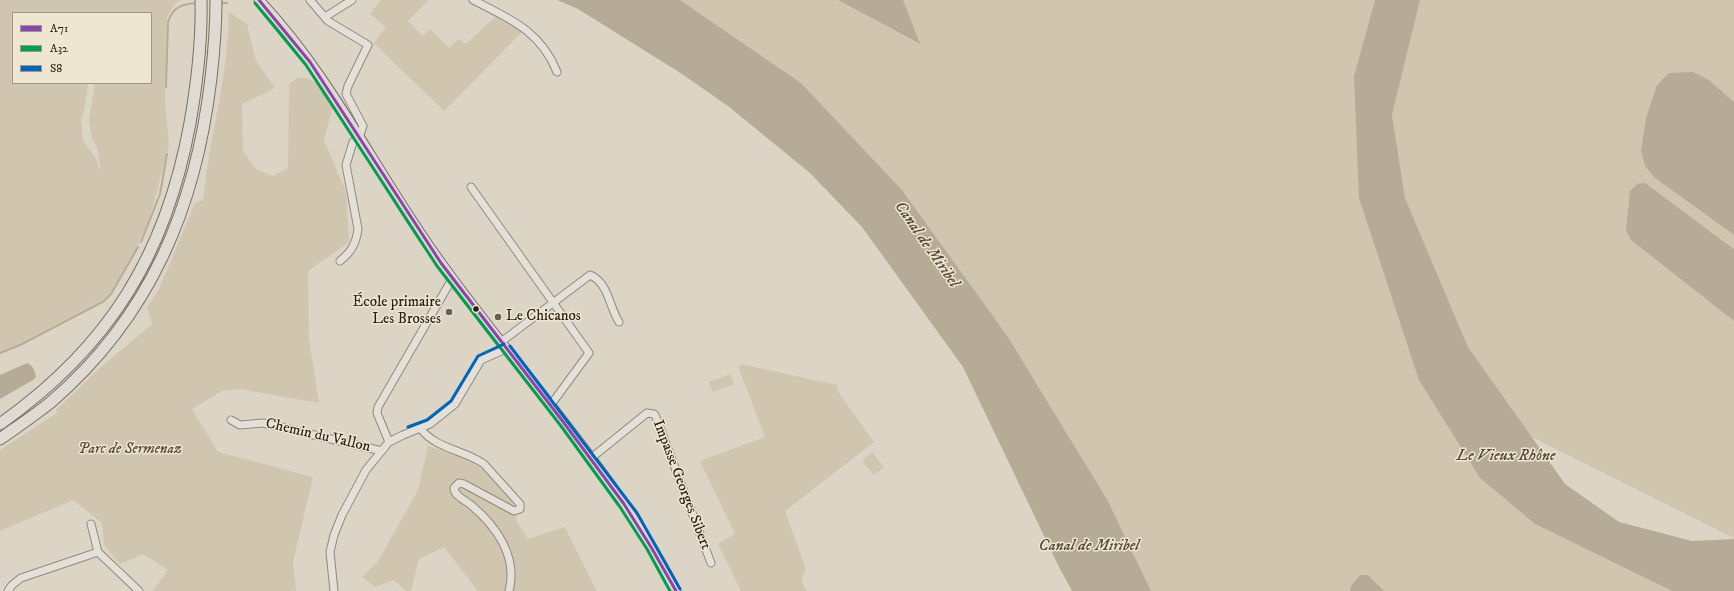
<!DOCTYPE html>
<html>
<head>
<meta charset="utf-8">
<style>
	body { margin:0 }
	#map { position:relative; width:1734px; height:591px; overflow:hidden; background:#dcd4c4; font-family:"IM FELL DW Pica",serif }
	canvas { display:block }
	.legend { position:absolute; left:12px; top:12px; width:140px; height:72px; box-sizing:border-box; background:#efe6d2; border:1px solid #a09687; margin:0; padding:5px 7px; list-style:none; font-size:12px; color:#291e16 }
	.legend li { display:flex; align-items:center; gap:8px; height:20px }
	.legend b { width:20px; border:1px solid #a09687 }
</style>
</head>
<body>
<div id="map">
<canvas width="1734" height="591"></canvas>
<ul class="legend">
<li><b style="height:5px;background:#8e44ad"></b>A71</li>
<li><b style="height:5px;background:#029f4e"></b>A32</li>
<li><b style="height:5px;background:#0065bd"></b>S8</li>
</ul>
</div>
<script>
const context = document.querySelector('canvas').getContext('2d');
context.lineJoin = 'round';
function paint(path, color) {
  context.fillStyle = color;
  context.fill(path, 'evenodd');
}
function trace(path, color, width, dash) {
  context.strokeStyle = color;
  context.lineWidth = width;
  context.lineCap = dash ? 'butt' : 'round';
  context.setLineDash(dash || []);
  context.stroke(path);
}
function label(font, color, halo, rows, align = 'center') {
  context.font = font + ' "IM FELL DW Pica",serif';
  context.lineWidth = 3;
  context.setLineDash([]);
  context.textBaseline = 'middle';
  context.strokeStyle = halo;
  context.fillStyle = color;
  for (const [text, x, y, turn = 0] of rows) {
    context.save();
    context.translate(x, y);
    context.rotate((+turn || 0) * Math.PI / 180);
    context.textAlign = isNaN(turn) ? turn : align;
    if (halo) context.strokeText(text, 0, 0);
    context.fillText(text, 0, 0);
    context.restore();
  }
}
paint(new Path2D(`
	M0,0H182L176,2L167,17L165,101L169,145L150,217L134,254L108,297L13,347L0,352ZM13,13H151V83H95L89,120L92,138L98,149L101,173L96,158L83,141L81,121L84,112L88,83H13Z
	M381,0H428L408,21L423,36L430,29L449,48L459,39L466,44L495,17L522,32L444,111L374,43L386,27L370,14Z
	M680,0H838L919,44L903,0H1375L1354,76L1480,478L1535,524L1672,591H1151L1108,501L1008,337L902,190L801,83Z
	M1420,0H1734V102L1709,80L1655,178L1734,235V249L1645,183L1632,240L1734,321V538L1530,436L1468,347L1405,198L1392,115Z
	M229,12L247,24L256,61L275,88L242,104L243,151L257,170L273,176L288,168L289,84C309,65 324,92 333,106L324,140L346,192L349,242L308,271L309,339L319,403L240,389L222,391L192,409L218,452L313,477L293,562L296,591H153L168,570L143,554L120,564L104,545L102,523L73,500L0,531V450L57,413L56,410L101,367L152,324L147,308L159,289L195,203L203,200C210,137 228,76 229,12Z
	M740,364L837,385L839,393L874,442L785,511L806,569L801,581L807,591H741L718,544L735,534L700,461L765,437L739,369Z
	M730,374L734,384L713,392L709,382Z
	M428,446L463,457L484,471L512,501L517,522L528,539L565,527L597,591H478L444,547L419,559L411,591H406L394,580L375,587L362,577L377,563L418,490Z
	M872,452L884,467L874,475L862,461Z`), '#d0c5af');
paint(new Path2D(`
	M557,0H680L801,83L902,190L1008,337L1108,501L1151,591H1072L1058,565L963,367L862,227L810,173L728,106L679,72L578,9Z
	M838,0H903L920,44Z
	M1375,0H1420L1392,115L1405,198L1468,347L1565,484L1619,522L1692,541L1734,539V591H1672L1535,524L1480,478L1419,380L1359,198L1354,76Z
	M1693,72L1709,80L1734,102V235L1655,178L1645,166L1641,151L1646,118L1657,85L1669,73Z
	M1645,183L1734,249V321L1631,240L1626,230L1630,191L1637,184Z
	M27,363C33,365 35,371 36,377L33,380L0,399V375Z
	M1360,575H1368L1384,591H1350L1351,586Z`), '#b6ab96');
trace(new Path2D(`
	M219,3H227
	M166,87L168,22C173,6 183,4 198,3
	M141,242L160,194L167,154
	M0,353L22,344L104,301L111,294L138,247`), '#b6ab96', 2);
const minor = new Path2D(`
	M310,0L328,21L368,45L348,86L346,94L363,126L359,138L353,142L346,165L358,229C356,244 351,252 340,261
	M473,0C510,19 541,31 557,72
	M325,17L352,0
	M471,187L589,353L550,406
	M501,342L590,275C609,283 609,307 619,322
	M231,420L240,425L263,423L382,451
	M421,429C436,449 465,450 484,464L520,504V509L514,511L464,484L459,483L454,488C454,496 465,500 471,505C496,526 518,556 509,591
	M389,442L377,413L378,407L452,279
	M590,459L647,413L654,414L656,417L711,563
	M91,524L98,552
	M8,591L12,585L21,578L98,552L139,591
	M334,591L330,552L334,535L342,515L366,470L389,442L403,435L430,424L455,404L481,360L506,349`);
const major = new Path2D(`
	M259,0C333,78 378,177 441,263C519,372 614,471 676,591`);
const highway = new Path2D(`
	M0,424C109,347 166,255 190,123C197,83 202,41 201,0
	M0,439C17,427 35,415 51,402C151,316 196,206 211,78C214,52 216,26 216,0`);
trace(minor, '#8f897f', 9);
trace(major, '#767068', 11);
trace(highway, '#767068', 13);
trace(minor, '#e4e0d8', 7);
trace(major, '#dfdbd2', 9);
trace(highway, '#dfdbd2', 11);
trace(new Path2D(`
	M259,0L310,62L441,263L564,423L624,504L651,547L676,591`), '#8e44ad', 3);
trace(new Path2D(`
	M255,3L306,65L437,266L561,426L620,507L647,549L670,591`), '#029f4e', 3);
trace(new Path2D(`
	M510,346L637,513L680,589
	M408,427L427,420L451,401L478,356L504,344`), '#0065bd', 3);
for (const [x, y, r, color] of [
	[476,309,3.5,"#291e16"],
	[449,312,4,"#685e53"],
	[498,317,4,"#685e53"]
]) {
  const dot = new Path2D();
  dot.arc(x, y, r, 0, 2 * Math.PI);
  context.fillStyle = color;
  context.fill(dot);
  trace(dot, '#efe6d2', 1.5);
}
label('15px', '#291e16', '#efe6d2', [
	["École primaire",441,303],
	["Les Brosses",441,320],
	["Le Chicanos",506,317,"left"]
], 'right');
label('15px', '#291e16', '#efe6d2', [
	["Chemin du Vallon",318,436,13],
	["Impasse Georges Sibert",681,485,69]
]);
label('italic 15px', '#584c3f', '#efe6d2', [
	["Parc de Sermenaz",130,450]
]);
label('italic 16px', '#55493c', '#efe6d2', [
	["Canal de Miribel",926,245,55],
	["Le Vieux Rhône",1506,457],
	["Canal de Miribel",1089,547]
]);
</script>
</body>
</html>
